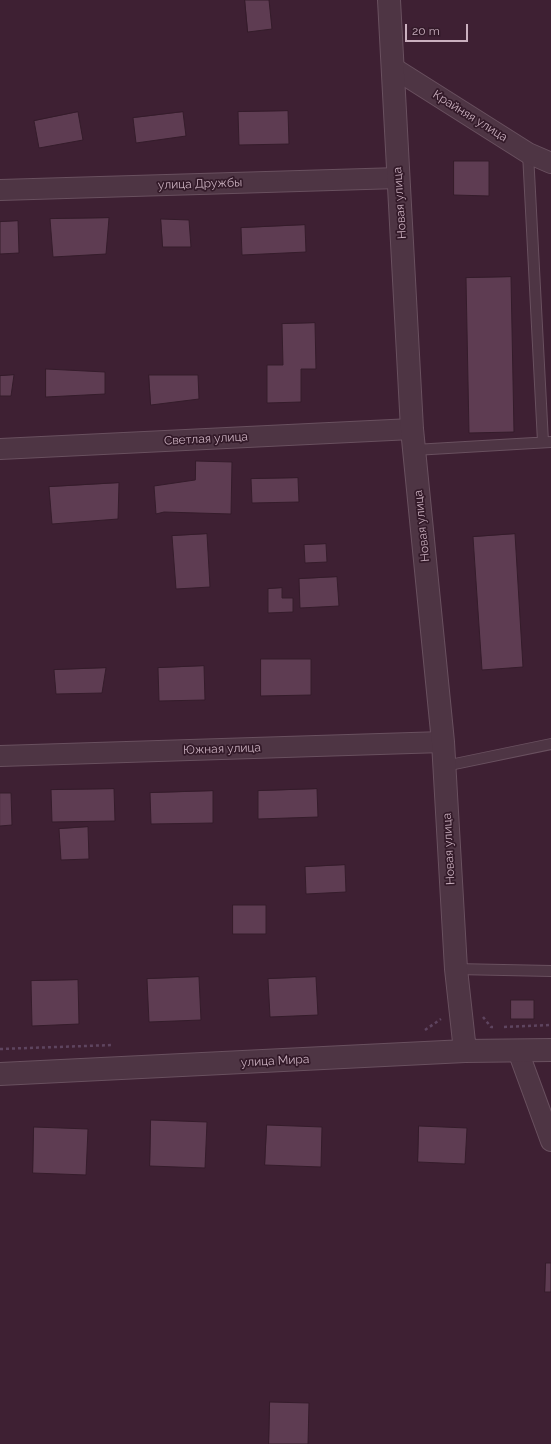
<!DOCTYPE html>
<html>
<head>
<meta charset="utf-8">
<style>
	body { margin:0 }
	#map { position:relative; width:551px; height:1444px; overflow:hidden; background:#3e2033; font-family:Raleway,sans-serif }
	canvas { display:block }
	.scale { position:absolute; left:405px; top:24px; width:63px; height:18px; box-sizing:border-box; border:2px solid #cab0bf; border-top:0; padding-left:5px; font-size:12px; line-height:14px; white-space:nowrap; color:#cab0bf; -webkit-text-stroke:3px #331a29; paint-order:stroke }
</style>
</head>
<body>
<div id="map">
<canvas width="551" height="1444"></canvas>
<div class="scale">20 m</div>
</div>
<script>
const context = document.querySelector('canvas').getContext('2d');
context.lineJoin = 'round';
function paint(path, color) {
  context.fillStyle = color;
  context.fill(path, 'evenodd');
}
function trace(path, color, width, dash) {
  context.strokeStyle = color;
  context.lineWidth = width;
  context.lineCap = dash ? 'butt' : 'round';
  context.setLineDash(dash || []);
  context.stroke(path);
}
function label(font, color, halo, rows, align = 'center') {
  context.font = font + ' Raleway,sans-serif';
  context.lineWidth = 3.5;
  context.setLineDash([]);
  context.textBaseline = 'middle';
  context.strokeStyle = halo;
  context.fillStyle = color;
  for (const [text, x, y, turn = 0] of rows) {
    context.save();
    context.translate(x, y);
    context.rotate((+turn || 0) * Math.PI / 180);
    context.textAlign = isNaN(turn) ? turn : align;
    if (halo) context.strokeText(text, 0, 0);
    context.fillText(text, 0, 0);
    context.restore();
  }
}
const building = new Path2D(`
	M245,0H269L272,29L248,32Z
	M288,111L289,144L239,145L238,112Z
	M78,112L83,140L39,148L34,121Z
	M183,112L186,136L136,143L133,118Z
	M454,161H489V196L454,195Z
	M109,218L106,254L53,257L50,219Z
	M161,219L189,220L191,247H163Z
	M18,221L19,253L0,254V222Z
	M305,225L306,252L242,255L241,228Z
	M511,277L514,432L469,433L466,278Z
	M315,323L316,369H301V402L267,403V365H283L282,324Z
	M46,369L105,372V394L46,397Z
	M14,375L11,396H0V376Z
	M149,375H198L199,399L151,405Z
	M196,461L232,462L231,514L164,512L156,514L154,486L195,480Z
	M298,478L299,502L252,503L251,479Z
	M119,483L118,519L52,524L49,487Z
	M207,534L210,587L176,589L172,536Z
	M515,534L523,667L482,670L473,537Z
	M326,544L327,562L305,563L304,545Z
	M337,577L339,606L300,608L299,579Z
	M282,588V598H293V612L268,613V589Z
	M261,659H311V695L261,696Z
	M204,666L205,700L159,701L158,668Z
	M106,668L102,693L56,694L54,670Z
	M114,789L115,821L52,822L51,790Z
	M317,789L318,817L258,819V791Z
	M213,791V823L151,824L150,793Z
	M0,793H11L12,825L0,826Z
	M88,827L89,859L61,860L59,829Z
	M345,865L346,892L306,894L305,867Z
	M233,905H266V934H233Z
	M199,977L201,1020L149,1022L147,979Z
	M316,977L318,1015L270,1017L268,979Z
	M78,980L79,1024L32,1026L31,981Z
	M511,1000H534V1019H511Z
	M151,1120L207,1122L205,1168L150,1166Z
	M267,1125L322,1127L321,1167L265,1165Z
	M419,1126L467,1128L465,1164L418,1162Z
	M34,1127L88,1129L86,1175L33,1173Z
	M546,1263H551V1292H545Z
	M270,1402L309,1403L308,1444H269Z`);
paint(building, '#5e3c52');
trace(building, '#351c2b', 1);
const service = new Path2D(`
	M528,153L543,442
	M414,450L551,442
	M445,766L551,744
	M456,969L551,971`);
const minor = new Path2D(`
	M392,67L528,153L551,163
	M0,190L399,178
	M0,449L412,429
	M0,756L443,742
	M518,1051L551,1141`);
const tertiary = new Path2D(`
	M389,0L412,429L443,742L456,969L465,1051
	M0,1074L465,1051L551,1050`);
trace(service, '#69505f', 12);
trace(minor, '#69505f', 22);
trace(tertiary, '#69505f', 24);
trace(new Path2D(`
	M483,1017L491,1027H493
	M504,1027L551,1025
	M425,1030L441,1019
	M0,1049L113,1045`), '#5e445f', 2.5, [3, 3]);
trace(service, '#4e3544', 10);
trace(minor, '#4e3544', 20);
trace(tertiary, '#4e3544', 22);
label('12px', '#cab0bf', '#331a29', [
	["Крайняя улица",470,116,32],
	["улица Дружбы",200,184,-2],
	["Новая улица",400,203,-94],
	["Светлая улица",206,439,-3],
	["Новая улица",422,526,-96],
	["Южная улица",222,749,-2],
	["Новая улица",449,849,-93],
	["улица Мира",275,1061,-3]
]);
</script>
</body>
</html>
